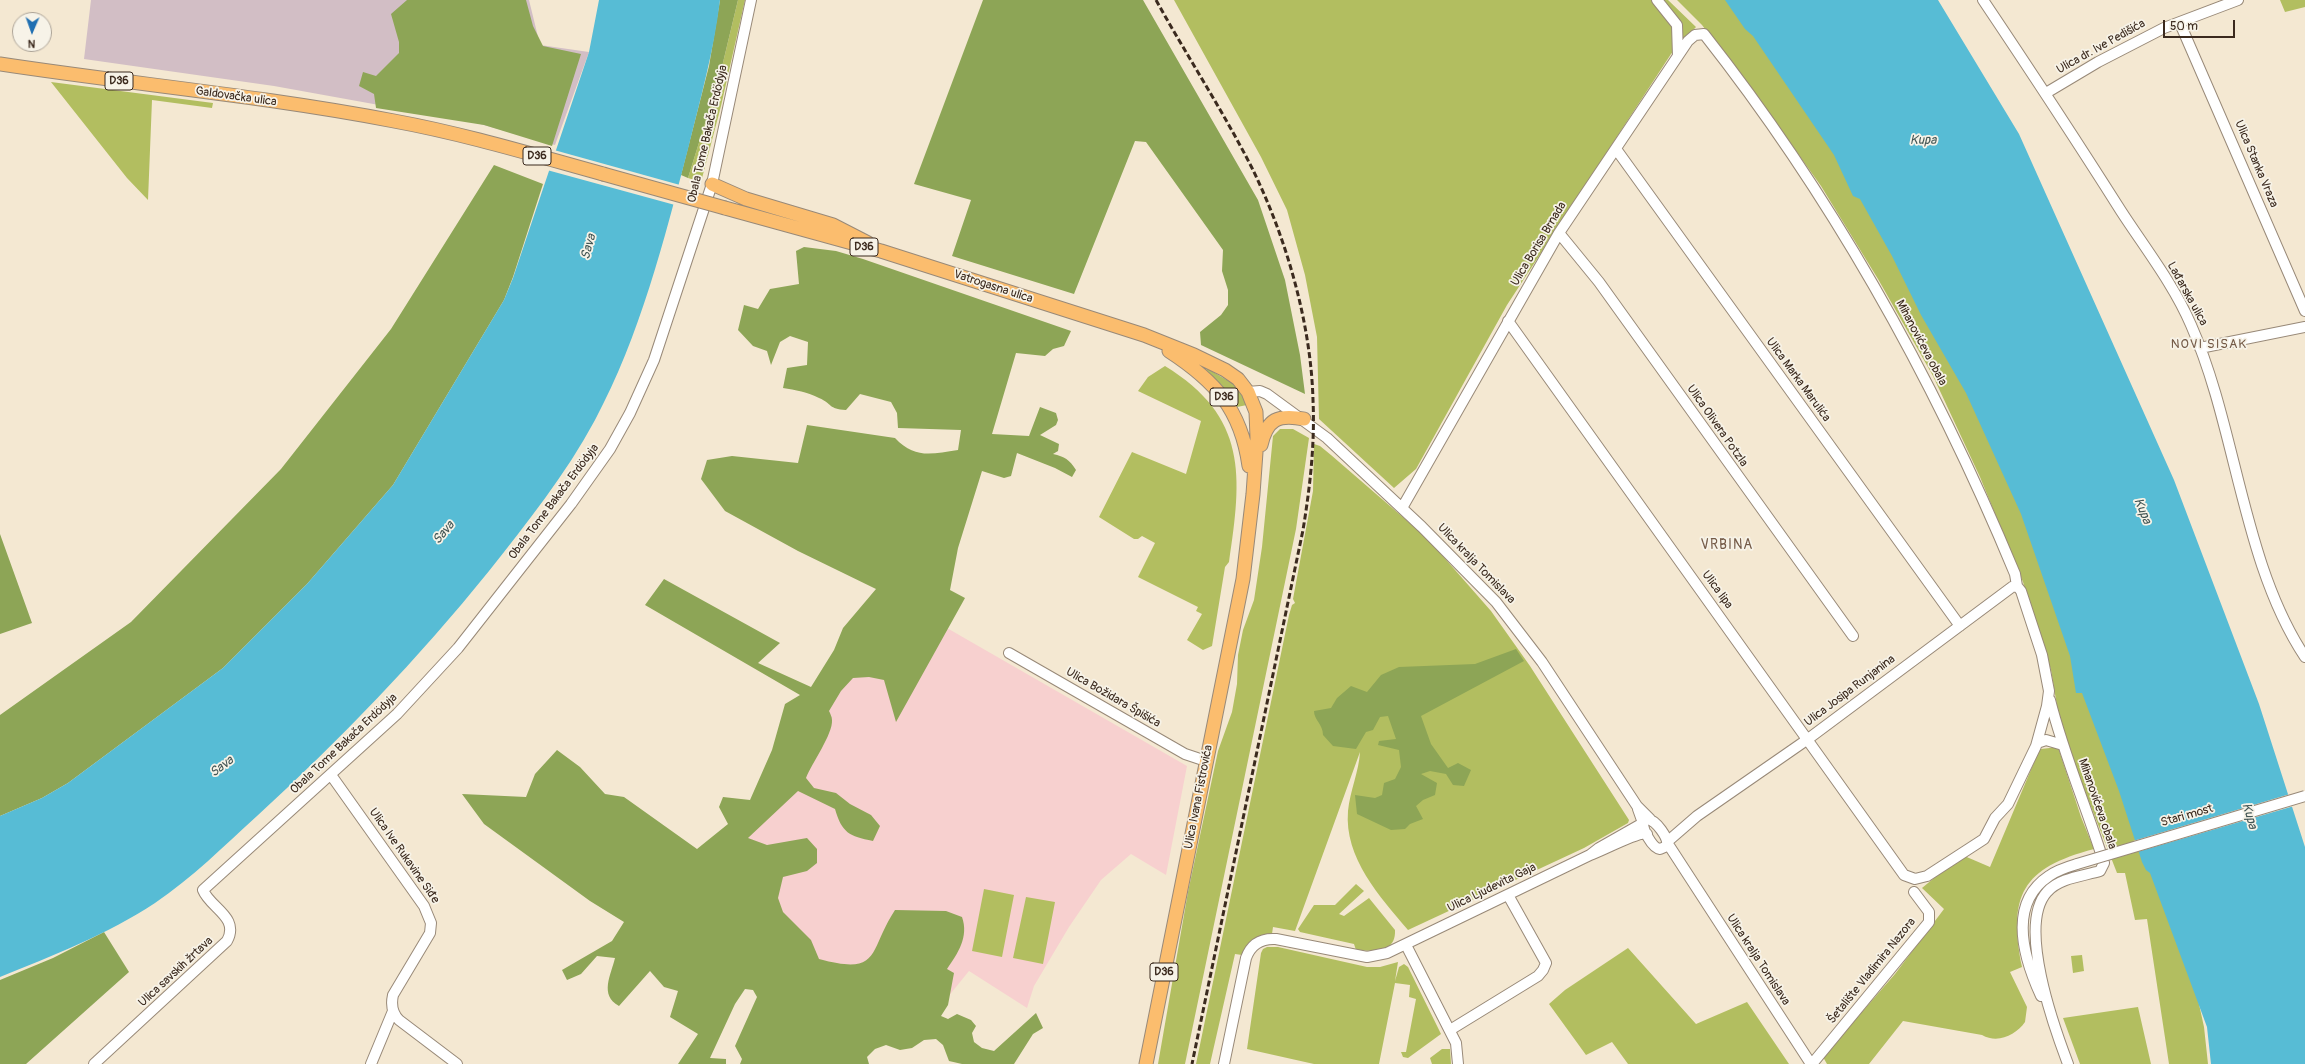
<!DOCTYPE html>
<html>
<head>
<meta charset="utf-8">
<style>
	body { margin:0 }
	#map { position:relative; width:2305px; height:1064px; overflow:hidden; background:#f4e8d2; font-family:Pangolin,sans-serif }
	canvas { display:block }
	.north { position:absolute; left:12px; top:12px; width:40px; height:40px; box-sizing:border-box; background:#f7f3e8; border:1px solid #aca397; border-radius:50%; rotate:182deg; font-size:11px; font-weight:700; line-height:16px; text-align:center; color:#3b2a1e }
	.north::after { content:''; display:block; margin:auto; width:14px; height:18px; background:#1f6fb2; clip-path:polygon(50% 0,100% 100%,50% 72%,0 100%) }
	.scale { position:absolute; left:2163px; top:20px; width:72px; height:18px; box-sizing:border-box; border:2px solid #3b2a1e; border-top:0; padding-left:5px; font-size:12px; line-height:14px; white-space:nowrap; color:#3b2a1e; -webkit-text-stroke:3px #f7f3e8; paint-order:stroke }
</style>
</head>
<body>
<div id="map">
<canvas width="2305" height="1064"></canvas>
<div class="north">N</div>
<div class="scale">50 m</div>
</div>
<script>
const context = document.querySelector('canvas').getContext('2d');
context.lineJoin = 'round';
function paint(path, color) {
  context.fillStyle = color;
  context.fill(path, 'evenodd');
}
function trace(path, color, width, dash) {
  context.strokeStyle = color;
  context.lineWidth = width;
  context.lineCap = dash ? 'butt' : 'round';
  context.setLineDash(dash || []);
  context.stroke(path);
}
function label(font, color, halo, rows, align = 'center') {
  context.font = font + ' Pangolin,sans-serif';
  context.lineWidth = 3.5;
  context.setLineDash([]);
  context.textBaseline = 'middle';
  context.strokeStyle = halo;
  context.fillStyle = color;
  for (const [text, x, y, turn = 0] of rows) {
    context.save();
    context.translate(x, y);
    context.rotate((+turn || 0) * Math.PI / 180);
    context.textAlign = isNaN(turn) ? turn : align;
    if (halo) context.strokeText(text, 0, 0);
    context.fillText(text, 0, 0);
    context.restore();
  }
}
paint(new Path2D(`
	M900,601L1187,766L1166,875L1131,854L1101,880L1069,927L1034,986L1027,1008L969,971L930,1019L904,1041L695,880L817,706Z`), '#f7d0cf');
paint(new Path2D(`
	M91,0H529L540,45L589,52L555,145L473,122L274,86L84,59Z`), '#d2bec5');
paint(new Path2D(`
	M738,0H745L721,106L701,182L688,178L720,75Z
	M1174,0H1668L1696,27L1671,54L1507,305L1416,469L1394,488L1319,419L1317,337L1305,275L1287,210L1261,157Z
	M1677,0H1799L1832,11L2173,885L2204,1027L2208,1064H2169L2147,919L2135,920L2125,873H2117L2061,730L2051,670L2023,582L1980,477L1933,376L1878,279L1821,186L1755,94L1702,25Z
	M2280,0H2305V7L2285,12Z
	M51,82L213,103L212,108L152,100L148,200L127,178Z
	M1165,366C1248,417 1242,476 1229,562L1225,567L1212,646L1203,650L1187,640L1202,614L1196,611L1198,607L1138,577L1155,543L1142,536L1138,539H1134L1099,517L1132,452L1186,474L1201,421L1138,391L1148,377Z
	M1208,369L1237,386L1247,405L1237,407L1221,386L1204,370Z
	M1280,429H1293L1309,438L1296,529L1185,1064H1158L1188,892L1218,751L1232,712L1237,684L1238,655L1243,630L1254,600L1262,547L1273,436Z
	M1314,444L1320,446L1331,455L1427,538L1491,611L1530,666L1629,820L1628,823L1584,848L1408,930C1380,897 1344,858 1348,811C1350,791 1359,771 1360,752L1295,931L1273,927L1272,934C1257,936 1248,941 1242,955L1235,954L1210,1064H1196L1289,615L1292,605L1295,603L1293,599L1313,491Z
	M2058,747L2081,817L2094,849C2022,868 2008,895 2022,967L2010,972L2027,1007L2025,1022C2016,1035 1998,1044 1982,1035L1903,1021L1869,1064H1827L1823,1057L1895,974L1944,909L1922,888L1962,855L1990,867L2038,753L2041,749Z
	M1356,884L1364,891L1339,914L1344,916L1369,898L1395,930C1396,954 1373,951 1356,950L1354,944L1300,932L1298,929L1314,905H1335Z
	M984,889L1014,895L1002,957L972,951Z
	M1026,897L1055,902L1043,964L1013,958Z
	M1267,947H1278L1367,967H1380L1398,962L1395,981L1399,967L1404,964L1408,967L1441,1034L1408,1058L1403,1057L1401,1052H1406L1416,999L1409,997L1410,985L1395,983L1379,1064H1314L1247,1049L1261,953L1263,949Z
	M1628,948L1696,1024L1747,1002L1789,1064H1628L1612,1042L1586,1055L1549,1004L1565,990Z
	M2082,955L2084,971L2073,973L2071,956Z
	M2138,1007L2151,1064H2080L2063,1018Z
	M1442,1049H1450L1451,1064H1432L1430,1058Z`), '#b2be60');
paint(new Path2D(`
	M407,0H526L533,26L543,46L581,54L552,146L484,125L376,108L374,94L359,86L363,72L376,76L399,53V42L391,14Z
	M720,0H738L720,75L688,178L681,175L709,66Z
	M983,0H1143L1258,200L1285,280L1300,355L1305,394L1201,345L1200,332L1221,315L1228,305V290L1222,271L1223,250L1146,142L1135,141L1074,294L952,256L971,200L914,184Z
	M494,165L543,184L513,277L504,300L393,485L307,584L223,668L68,783L42,798L0,816V715L131,622L281,469L391,329Z
	M804,247L836,251L863,259L1071,331L1064,346L1053,349L1045,356L1016,353L992,434L1029,436L1040,407L1056,413L1058,420L1056,425L1040,435L1059,444L1058,451L1053,454C1065,457 1069,459 1076,470L1072,477L1055,468L1017,453L1011,476L1004,478L982,471L958,548L950,590L965,598L896,722L884,680L869,677L853,678L841,691L829,711C830,713 832,717 832,720C833,734 812,763 806,778L814,788L836,793L850,804L871,815L880,826L873,841C849,836 842,833 835,809L798,791L748,838L767,845L807,838L817,849V863L807,871L783,877L778,898L783,912L811,940L819,959C882,976 868,951 895,910L946,911L962,917C969,937 958,953 947,969L954,973L948,1005L941,1016L948,1019L957,1014L971,1020L976,1026L972,1033L974,1042L982,1048L994,1051L1036,1013L1043,1028L1033,1034L1014,1064H962L949,1061L943,1045L936,1039L924,1040L912,1048L900,1050L886,1045L875,1049L867,1057L869,1064H740L742,1059L735,1046L757,997L753,990L745,989L735,1004L710,1058L726,1059V1064H678L698,1034L670,1017L678,991L664,987L650,971L619,1006C599,995 611,975 615,958L597,956L581,974L567,980L562,970L612,941L624,922L590,901L484,824L462,794L526,797L535,774L557,750L580,767L605,794L624,797L697,849L728,824L719,807L723,797L750,800L772,750L785,704L800,695L645,605L664,579L780,643L758,663L811,687L834,650L843,628L876,589L798,551L725,511L701,479L707,460L732,456L798,463L807,425L895,438C915,459 931,454 958,450L961,430L898,428L897,413L891,402L860,394L846,410C828,409 833,404 819,398C808,392 795,390 783,388L787,368L807,365L808,342L790,336L780,342L771,365L767,351L753,346L738,330L744,305L758,309L770,289L799,284L796,251Z
	M0,534L32,623L0,634Z
	M1516,649L1524,661L1421,716L1431,744L1448,768L1458,763L1471,770L1464,786L1453,785L1446,774L1430,771L1421,774L1437,783L1435,795L1423,800L1416,806L1423,819L1410,824L1405,829L1391,830L1357,814L1355,795L1375,798L1382,795L1384,783L1395,779L1401,767L1399,750L1378,745L1379,741L1396,739L1388,716L1380,717L1373,730L1366,732L1356,749L1333,746L1323,735C1323,724 1314,720 1314,711L1331,708L1337,698L1351,686L1367,692L1381,675L1399,667L1475,664Z
	M104,932L129,972L26,1064H0V980L53,958Z`), '#8da556');
paint(new Path2D(`
	M599,0H720C714,51 700,100 688,149C664,241 640,336 595,420C566,474 527,523 489,571C418,659 340,740 257,816C224,846 192,878 155,903C108,934 52,956 0,977V816L42,798L68,783L223,668L307,584L393,485L504,300L513,278L589,52Z
	M1725,0H1938L2019,134L2174,480L2259,704L2305,847V1064H2211L2207,1027L2150,873L2146,870L2142,862L2119,791L2082,693H2076L2070,656L2021,514L1966,393L1921,315L1892,256L1860,199L1853,196L1834,155L1753,36L1745,29Z`), '#57bcd5');
paint(new Path2D(`
	M554,150L680,185L675,205L547,170Z
	M2290,794L2294,806L2137,852L2133,841Z`), '#f4e8d2');
const minor = new Path2D(`
	M1657,0L1677,25L1678,56
	M1983,0C2030,70 2076,140 2121,211C2145,248 2174,285 2191,325C2237,429 2242,562 2305,657
	M2182,28L2305,311
	M2046,93L2098,62L2164,28L2238,0
	M1616,149L1960,626
	M1559,233L1599,282L1853,636
	M2200,348L2305,327
	M1248,392L1260,391L1267,394L1327,438L1422,527L1496,602L1542,662L1637,806L1650,819
	M1402,508L1559,233L1688,41L1695,35L1704,34C1834,199 1935,381 2015,574L2017,586L2021,591L2042,655L2049,691L2047,706L2036,746L2008,804L1995,818L1984,839L1927,876L1915,879L1904,875L1508,321
	M1009,653L1185,754L1206,761
	M2050,700C2064,756 2087,808 2104,863L2100,871C2083,876 2059,878 2047,892C2017,925 2054,1027 2068,1064
	M2037,743L2046,740L2063,745
	M331,775L424,906L431,923L430,933L393,995C391,1004 392,1013 399,1020L457,1064
	M1638,809L1643,823L1599,848L1590,855C1602,851 1639,831 1647,834
	M1647,819C1656,820 1669,838 1667,846L1660,849C1652,848 1642,829 1643,821Z
	M1667,842L1697,816L1808,739L2012,587L2017,586
	M1668,844L1811,1064
	M1406,945L1456,1043L1458,1064
	M2041,996C2024,959 2007,904 2049,876C2057,870 2067,867 2077,864
	M1450,1030L1538,976L1543,970L1546,963L1508,895
	M94,1064L227,941C240,917 210,908 203,890L397,714L458,648L571,504L610,449L630,413L654,360L712,184L751,0
	M371,1064L393,1011
	M1224,1064L1246,958C1251,944 1261,938 1276,939L1367,957L1387,953L1590,855
	M1812,1064L1929,922V912L1914,892`);
const major = new Path2D(`
	M0,64C131,84 264,96 394,121C465,134 534,155 603,174
	M712,184L746,199L833,225L868,243
	M725,208L881,251L1144,335L1194,355L1225,370L1238,379L1248,392L1256,412L1257,438L1253,494L1243,579L1146,1064
	M1169,351C1215,381 1241,409 1249,466
	M1261,445C1267,419 1278,414 1304,419`);
trace(minor, '#988978', 12);
trace(major, '#988978', 15);
trace(minor, '#fff', 10);
trace(major, '#fbbd6e', 13);
trace(new Path2D(`
	M1156,0C1187,56 1223,111 1252,168C1286,237 1311,323 1313,400C1315,444 1310,487 1303,530L1192,1064`), '#3b2a1e', 3, [6, 3]);
const minorBridge = new Path2D(`
	M2077,864L2305,796`);
const majorBridge = new Path2D(`
	M603,174L725,208`);
trace(minorBridge, '#988978', 12, []);
trace(majorBridge, '#988978', 15, []);
trace(minorBridge, '#fff', 10);
trace(majorBridge, '#fbbd6e', 13);
for (const [x, y, w] of [
	[119,81,28],
	[537,156,28],
	[864,247,28],
	[1224,397,28],
	[1164,972,28]
]) {
  const box = new Path2D();
  box.roundRect(x - w / 2, y - 9, w, 18, 3);
  context.fillStyle = '#f7f3e8';
  context.fill(box);
  trace(box, '#3b2a1e', 1);
}
label('bold 11px', '#3b2a1e', null, [
	["D36",119,81],
	["D36",537,156],
	["D36",864,247],
	["D36",1224,397],
	["D36",1164,972]
]);
label('12px', '#3b2a1e', '#f7f3e8', [
	["Ulica dr. Ive Pedišića",2101,47,-29],
	["Galdovačka ulica",236,97,8],
	["Obala Tome Bakača Erdödyja",708,134,-77],
	["Ulica Stanka Vraza",2256,164,67],
	["Ulica Borisa Brnada",1539,244,-59],
	["Vatrogasna ulica",993,287,18],
	["Lađarska ulica",2187,294,61],
	["Mihanovićeva obala",1921,343,62],
	["Ulica Marka Marulića",1798,380,54],
	["Ulica Olivera Potzla",1717,426,55],
	["Obala Tome Bakača Erdödyja",554,502,-53],
	["Ulica kralja Tomislava",1476,564,46],
	["Ulica lipa",1717,590,54],
	["Ulica Josipa Runjanina",1850,691,-37],
	["Ulica Božidara Špišića",1113,698,30],
	["Obala Tome Bakača Erdödyja",344,744,-43],
	["Ulica Ivana Fistrovića",1199,797,-79],
	["Mihanovićeva obala",2097,804,71],
	["Stari most",2187,816,-16],
	["Ulica Ive Rukavine Siđe",404,856,55],
	["Ulica Ljudevita Gaja",1492,888,-26],
	["Ulica kralja Tomislava",1758,960,57],
	["Šetalište Vladimira Nazora",1872,971,-51],
	["Ulica savskih žrtava",176,972,-43]
]);
label('italic 13px', '#435655', '#f7f3e8', [
	["Kupa",1923,141],
	["Sava",589,247,-75],
	["Kupa",2142,511,68],
	["Sava",444,533,-50],
	["Sava",222,767,-37],
	["Kupa",2249,816,74]
]);
context.letterSpacing = '1px';
label('13px', '#745a47', '#f7f3e8', [
	["NOVI SISAK",2209,345]
]);
context.letterSpacing = '0px';
context.letterSpacing = '1px';
label('14px', '#745a47', '#f7f3e8', [
	["VRBINA",1727,545]
]);
context.letterSpacing = '0px';
</script>
</body>
</html>
